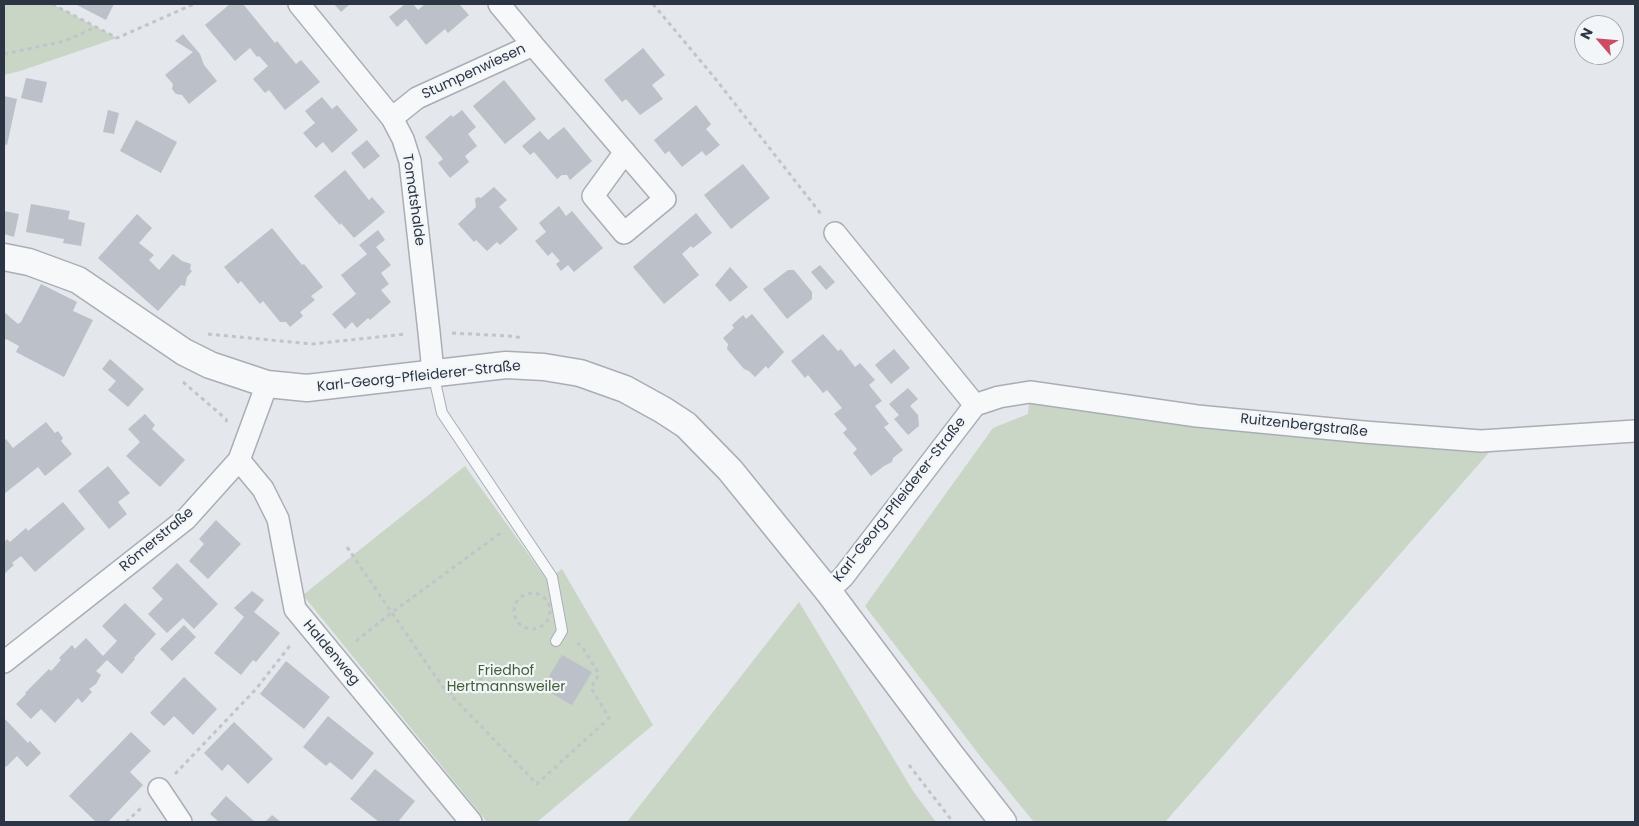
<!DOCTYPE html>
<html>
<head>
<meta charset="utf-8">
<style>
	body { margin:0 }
	#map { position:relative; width:1639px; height:826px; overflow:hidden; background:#e4e7eb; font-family:Poppins,sans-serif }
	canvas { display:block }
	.frame { position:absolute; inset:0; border:5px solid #2b3544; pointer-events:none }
	.north { position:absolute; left:1574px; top:15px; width:50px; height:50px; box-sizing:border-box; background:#f3f6f8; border:1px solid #a3a9b0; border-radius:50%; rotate:297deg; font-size:14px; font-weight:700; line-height:20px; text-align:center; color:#2b3544 }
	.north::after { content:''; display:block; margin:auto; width:18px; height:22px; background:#cd4c62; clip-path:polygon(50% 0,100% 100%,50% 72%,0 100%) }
</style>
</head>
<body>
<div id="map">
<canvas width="1639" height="826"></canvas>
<div class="frame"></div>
<div class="north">N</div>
</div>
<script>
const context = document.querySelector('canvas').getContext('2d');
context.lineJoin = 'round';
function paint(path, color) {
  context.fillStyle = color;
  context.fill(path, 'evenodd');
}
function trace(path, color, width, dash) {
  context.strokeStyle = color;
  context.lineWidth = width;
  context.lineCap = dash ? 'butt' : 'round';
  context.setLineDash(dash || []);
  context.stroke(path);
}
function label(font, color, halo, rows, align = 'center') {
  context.font = font + ' Poppins,sans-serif';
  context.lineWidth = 4.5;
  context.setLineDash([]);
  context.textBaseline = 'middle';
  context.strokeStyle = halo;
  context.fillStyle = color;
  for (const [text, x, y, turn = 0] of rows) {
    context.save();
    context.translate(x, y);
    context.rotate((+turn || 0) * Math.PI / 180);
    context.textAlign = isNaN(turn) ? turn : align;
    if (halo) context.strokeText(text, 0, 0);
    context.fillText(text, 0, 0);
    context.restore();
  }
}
paint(new Path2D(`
	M4,4H52L117,38L20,71L4,75Z
	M1030,392L1500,440L1165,822H1034L984,761L865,606L993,428L1028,414Z
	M465,466L547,580L562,569L653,725L537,822H487L303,595Z
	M799,602L913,791L936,822H627Z`), '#c9d5c5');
paint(new Path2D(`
	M75,4H114L106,20Z
	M230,4H243L275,43L277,41L296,64L301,60L320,82L285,110L269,90L265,93L253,79L268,66L259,56L257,57L250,48L235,61L205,25Z
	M334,4H350L341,12Z
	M405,4H413L418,10L425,4H459L469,15L448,33L445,29L426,45L406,19L397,27L389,17Z
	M183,34L200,54L204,65L217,81L189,104L182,95L176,94L172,89L173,84L165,75L193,52L175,41Z
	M643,48L665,75L652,85L663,99L640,115L626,99L622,102L604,80Z
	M26,78L47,82L42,103L21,98Z
	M504,80L536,119L505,144L473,106Z
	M4,96L17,99L7,145L4,144Z
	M322,97L332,109L337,105L358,130L332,153L323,142L316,148L303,133L315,123L305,111Z
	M696,105L711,124L706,129L720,145L706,156L702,151L682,167L669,151L665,154L654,140Z
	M108,110L119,113L114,134L103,132Z
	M462,110L476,127L468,134L477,146L465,156L469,162L450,178L438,163L443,159L425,137L451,115L453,117Z
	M136,120L177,142L161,173L120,151Z
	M564,127L592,161L570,180L567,175H562L557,179L534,152L530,155L522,146L540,131L548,140Z
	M367,140L380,156L364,169L351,153Z
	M743,164L770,198L731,229L704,195Z
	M345,170L369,200L372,197L385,212L354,238L341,223L340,225L314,196Z
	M494,187L507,200L499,207L518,229L500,245L497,242L487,251L476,240L474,242L458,224L476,207L475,199L478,197L481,198Z
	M31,204L70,211L68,219L85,223L81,246L63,243L64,239L26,232Z
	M559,206L566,216L572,211L603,248L574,272L568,265L561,271L556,264L560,261L552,252L548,256L535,241L546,232L539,223Z
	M4,211L19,214L14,237L4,234Z
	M696,213L712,233L693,248L691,246L682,254L699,275L664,304L633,267Z
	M137,214L152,228L139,243L154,255L149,260L159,270L173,254L182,261L191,264L190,269L192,271L187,277L185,286L181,285L158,311L98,258Z
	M272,228L302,265L304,264L323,287L311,296L315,300L300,312L303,316L290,327L286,322H280L263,301L260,304L241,281L238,284L224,267Z
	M378,230L385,240L376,247L391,265L381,273L389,284L381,290L391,302L370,320L368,318L357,328L352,322L345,329L332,314L356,294L341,275L367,254L359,245Z
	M820,265L835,282L826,290L811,272Z
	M730,267L748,287L730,302L715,285Z
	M788,270H794L812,292V299L787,319L763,289Z
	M41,284L77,302L73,311L93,320L64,377L16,352L19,346L6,339L4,341V312L18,324L21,322Z
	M752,314L784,352L768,369L766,366L755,377L749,371L744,369L727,349L728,344L723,338L734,328L732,325L743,315L746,319Z
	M823,334L838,351L841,349L855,367L860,363L875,380L869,385L882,401L875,406L889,424L884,427L903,450L893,458L892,462L884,466L871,476L853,453L857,449L843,433L847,429L834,414L842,408L827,390L823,393L808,375L805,378L791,361Z
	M894,349L910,368L891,384L875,365Z
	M110,359L144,389L128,407L108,390L116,381L102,369Z
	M908,388L918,399L910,406L918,415L919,426L908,435L894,419L899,415L889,404Z
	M145,414L155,425L152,429L185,460L160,487L126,456L140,442L128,429Z
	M46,422L55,433L58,431L63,438L61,441L72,454L45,476L38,467L4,494V441L6,439L13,448Z
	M108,466L130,493L118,502L127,514L109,529L78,491Z
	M63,502L85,529L35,572L21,556L12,563L14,565L4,574V542L7,539L10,542L26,528L28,531Z
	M216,520L241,544L208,579L189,561L204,544L199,539Z
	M177,563L218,604L194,629L183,618L167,633L148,614L163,599L152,588Z
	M252,591L264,600L254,612L280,633L256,662L253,660L241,675L214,653L244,617L234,608Z
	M125,603L156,634L134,658L135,659L122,674L107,660L96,671L101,675L96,684L89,689L92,692L82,703L78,698L55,723L41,709L31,719L16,704L26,694L25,693L49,669L51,671L61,660L59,658L72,645L75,649L86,638L103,656L117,641L102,626Z
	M184,625L196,637L172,661L160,649Z
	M562,655L592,672L572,705L542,688Z
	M286,661L330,697L304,729L260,694Z
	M184,677L217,709L193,735L174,716L164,726L150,713Z
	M328,716L374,753L352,780L330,762L326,766L303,747Z
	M4,718L28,743L30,741L41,753L27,767L17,756L6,767L4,765Z
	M234,722L273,759L248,784L228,764L222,771L204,753Z
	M131,732L151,751L130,772L143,785L108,822H96L69,796Z
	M375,769L415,801L398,822H379L350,799Z
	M226,796L255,822H219L210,814Z
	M272,815L281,822H265Z`), '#bbc0c9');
const service = new Path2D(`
	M433,373L442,413L552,577L562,631L556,641`);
const minor = new Path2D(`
	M299,4L392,118L403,139L410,161L429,332L433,372
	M499,4L533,45
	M392,118L417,98L533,45L665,199L624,233L593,196L625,152
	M835,233L975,405
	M975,405L999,397L1030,392L1197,416L1364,432L1481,441L1635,431
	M239,460L263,489L278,519L295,609L471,822
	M828,591L843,577L975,405
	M4,662L186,519L239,460L267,384
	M159,789L181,822`);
const tertiary = new Path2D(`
	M4,257L29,262L78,280L184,352L210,365L267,384L307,388L506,365L544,367L580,373L625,389L663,410L686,425L730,470L828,591L950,754L1003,822`);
trace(service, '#a9aeb6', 12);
trace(minor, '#a9aeb6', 24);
trace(tertiary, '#a9aeb6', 29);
trace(new Path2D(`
	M52,4L117,38L194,4
	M653,4L714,77L821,214
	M4,54L65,41L96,27
	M452,333L509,336L523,338
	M208,334L312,344L406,334
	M183,382L226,419L227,423
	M347,547L442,686L537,784L609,718L591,688L599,674L583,648L576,641
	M514 611a18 18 0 1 1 36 0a18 18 0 1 1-36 0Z
	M356,641L391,613L502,532
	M450,694L508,666
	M909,765L953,822
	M175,774L256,689L292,643
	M126,822L142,807`), '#c1c5cb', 3, [4, 4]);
trace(service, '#f6f8fa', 10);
trace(minor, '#f6f8fa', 21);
trace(tertiary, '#f6f8fa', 26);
label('14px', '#2b3544', '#f3f6f8', [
	["Stumpenwiesen",474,72,-25],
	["Tomatshalde",413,200,82],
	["Karl-Georg-Pfleiderer-Straße",419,377,-6],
	["Ruitzenbergstraße",1304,426,6],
	["Karl-Georg-Pfleiderer-Straße",900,500,-52],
	["Römerstraße",157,540,-40],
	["Haldenweg",331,653,50]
]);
label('14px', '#415f39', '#f3f6f8', [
	["Friedhof",506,671],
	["Hertmannsweiler",506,687]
]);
</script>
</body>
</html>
